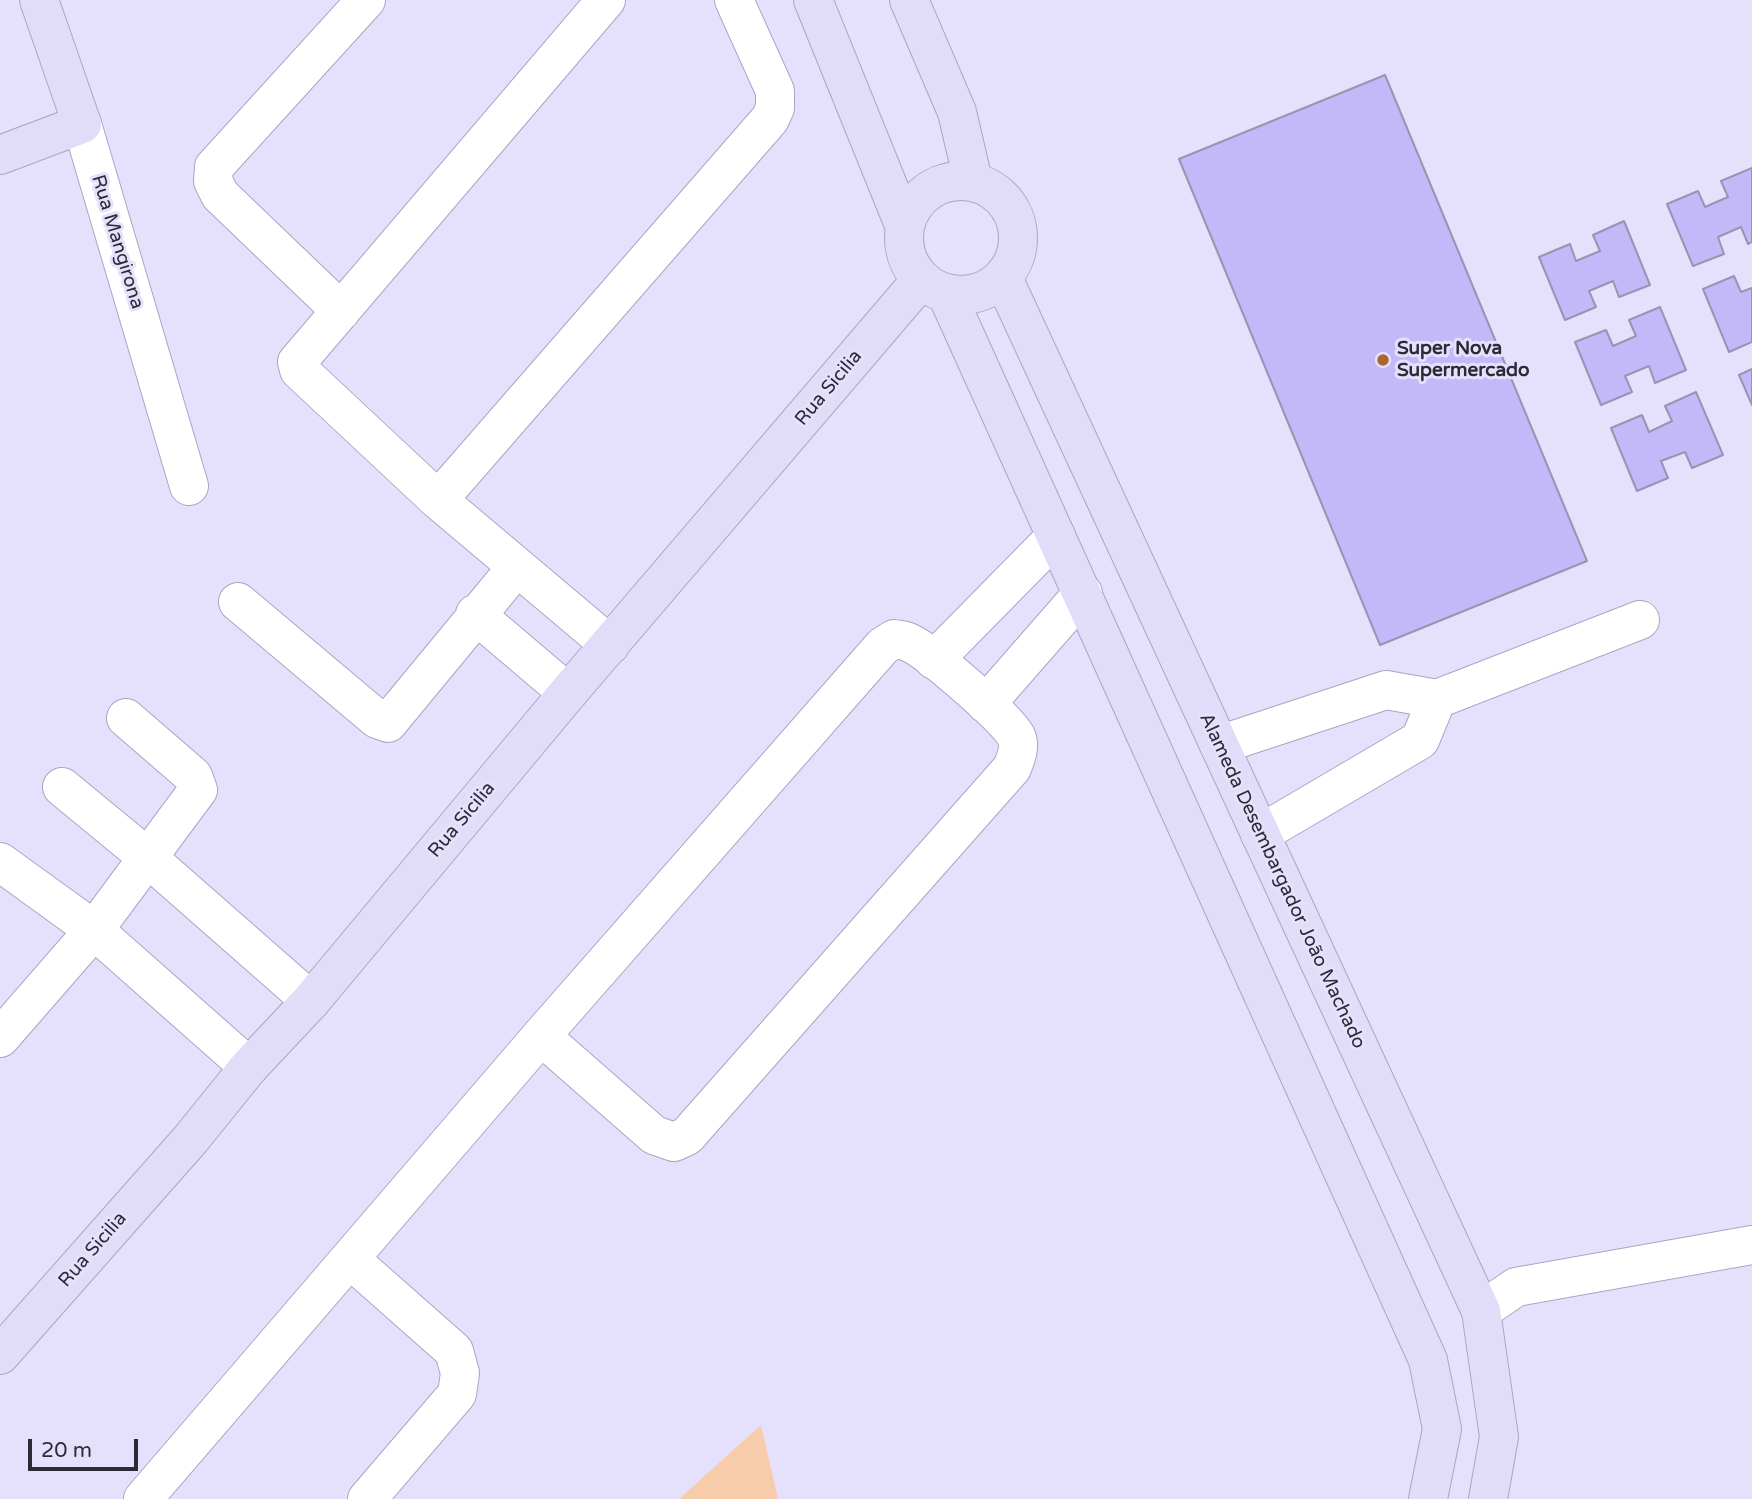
<!DOCTYPE html>
<html>
<head>
<meta charset="utf-8">
<style>
	body { margin:0 }
	#map { position:relative; width:1752px; height:1499px; overflow:hidden; background:#e5e1fc; font-family:"Varela Round",sans-serif }
	canvas { display:block }
	.scale { position:absolute; left:28px; top:1439px; width:110px; height:32px; box-sizing:border-box; border:4px solid #2c2a36; border-top:0; padding-left:9px; font-size:21px; line-height:24px; white-space:nowrap; color:#2c2a36; -webkit-text-stroke:5px #e5e1fc; paint-order:stroke }
</style>
</head>
<body>
<div id="map">
<canvas width="1752" height="1499"></canvas>
<div class="scale">20 m</div>
</div>
<script>
const context = document.querySelector('canvas').getContext('2d');
context.lineJoin = 'round';
function paint(path, color) {
  context.fillStyle = color;
  context.fill(path, 'evenodd');
}
function trace(path, color, width, dash) {
  context.strokeStyle = color;
  context.lineWidth = width;
  context.lineCap = dash ? 'butt' : 'round';
  context.setLineDash(dash || []);
  context.stroke(path);
}
function label(font, color, halo, rows, align = 'center') {
  context.font = font + ' "Varela Round",sans-serif';
  context.lineWidth = 6;
  context.setLineDash([]);
  context.textBaseline = 'middle';
  context.strokeStyle = halo;
  context.fillStyle = color;
  for (const [text, x, y, turn = 0] of rows) {
    context.save();
    context.translate(x, y);
    context.rotate((+turn || 0) * Math.PI / 180);
    context.textAlign = isNaN(turn) ? turn : align;
    if (halo) context.strokeText(text, 0, 0);
    context.fillText(text, 0, 0);
    context.restore();
  }
}
paint(new Path2D(`
	M761,1425L778,1499H679Z`), '#f7ccab');
const building = new Path2D(`
	M1385,75L1587,561L1380,645L1179,159Z
	M1752,168V242L1748,244L1741,227L1718,237L1724,254L1693,266L1667,204L1698,191L1705,207L1728,197L1721,181Z
	M1624,221L1650,285L1619,297L1613,281L1589,291L1596,307L1565,320L1539,257L1570,244L1576,261L1600,251L1593,235Z
	M1734,276L1741,292L1752,288V342L1729,352L1703,289Z
	M1660,307L1686,370L1655,383L1649,366L1625,376L1632,392L1601,405L1575,342L1606,330L1613,346L1636,336L1629,320Z
	M1752,369V405L1739,375Z
	M1696,392L1723,455L1692,468L1685,452L1661,461L1668,478L1637,491L1611,428L1642,415L1649,432L1672,421L1665,406Z`);
paint(building, '#c3b9f8');
trace(building, '#9894b3', 2);
const street = new Path2D(`
	M606,0L297,362L299,370L438,500L610,645
	M82,124L189,486
	M341,311L220,195L213,181L214,167L366,0
	M438,500L770,119L775,108V91L734,0
	M238,602L377,719L388,723L516,568
	M475,614L568,693
	M934,660L1056,536
	M986,704L1083,593
	M1219,745L1386,690L1437,699L1640,620
	M62,787L147,857L311,1001
	M1260,834L1420,740L1437,699
	M0,862L94,930L249,1067
	M0,1038L94,930L198,790L193,776L126,718
	M351,1260L454,1351L460,1373L457,1394L367,1499
	M1481,1311L1516,1287L1752,1245
	M143,1499L541,1036L883,646L894,639C899,640 905,640 910,643C930,652 1005,717 1016,736C1021,746 1016,758 1012,768L687,1136L674,1142L654,1135L541,1036`);
const secondary = new Path2D(`
	M813,0L904,225
	M909,0L957,112L973,181
	M0,155L82,124L39,0
	M904 238a57 57 0 1 1 114 0a57 57 0 1 1-114 0Z
	M1003,278L1481,1311L1499,1437L1488,1499
	M947,295L1428,1360L1442,1429L1428,1499
	M0,1355L190,1140L249,1067L311,1001L568,693L921,280`);
trace(street, '#aaa5c5', 40);
trace(secondary, '#aaa5c5', 40);
trace(street, '#fff', 38);
trace(secondary, '#e1dcf8', 38);
for (const [x, y, r, color] of [
	[1383,360,7,"#a7672f"]
]) {
  const dot = new Path2D();
  dot.arc(x, y, r, 0, 2 * Math.PI);
  context.fillStyle = color;
  context.fill(dot);
  trace(dot, '#e5e1fc', 2.5);
}
label('19px', '#2c2a36', '#e5e1fc', [
	["Rua Mangirona",117,242,73],
	["Rua Sicilia",829,388,-50],
	["Rua Sicilia",462,820,-50],
	["Alameda Desembargador João Machado",1282,881,65],
	["Rua Sicilia",93,1250,-49]
]);
label('bold 19px', '#2c2a36', '#e5e1fc', [
	["Super Nova",1397,349],
	["Supermercado",1397,371]
], 'left');
</script>
</body>
</html>
